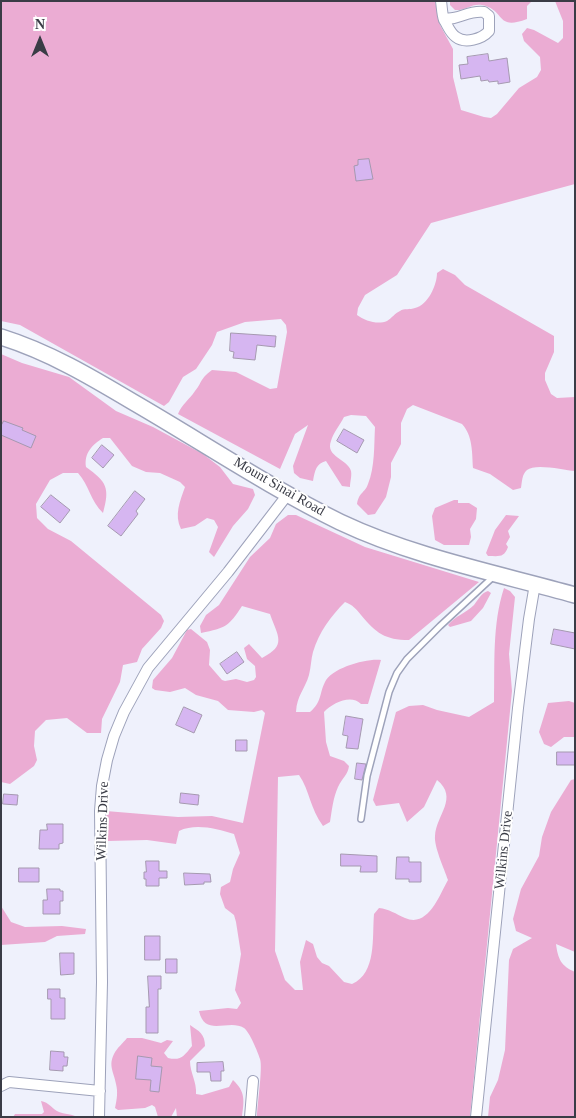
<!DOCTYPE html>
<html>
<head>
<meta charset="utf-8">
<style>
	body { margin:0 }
	#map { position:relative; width:576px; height:1118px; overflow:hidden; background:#eff1fc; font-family:Georgia,serif }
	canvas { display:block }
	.frame { position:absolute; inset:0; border:2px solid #3a3c46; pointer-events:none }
	.north { position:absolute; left:15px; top:15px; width:50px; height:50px; -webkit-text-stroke:4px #fff; paint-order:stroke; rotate:0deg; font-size:14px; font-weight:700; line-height:20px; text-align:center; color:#3a3c46 }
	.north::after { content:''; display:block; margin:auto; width:18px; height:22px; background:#3a3c46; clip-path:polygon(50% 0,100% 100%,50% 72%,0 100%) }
</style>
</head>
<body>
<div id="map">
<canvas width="576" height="1118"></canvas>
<div class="frame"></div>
<div class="north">N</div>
</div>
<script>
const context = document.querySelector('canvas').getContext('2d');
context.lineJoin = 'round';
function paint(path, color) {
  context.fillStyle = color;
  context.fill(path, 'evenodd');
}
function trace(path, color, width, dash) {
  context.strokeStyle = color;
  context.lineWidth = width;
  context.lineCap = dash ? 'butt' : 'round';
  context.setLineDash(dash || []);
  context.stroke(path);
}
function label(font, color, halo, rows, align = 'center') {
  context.font = font + ' Georgia,serif';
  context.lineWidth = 4;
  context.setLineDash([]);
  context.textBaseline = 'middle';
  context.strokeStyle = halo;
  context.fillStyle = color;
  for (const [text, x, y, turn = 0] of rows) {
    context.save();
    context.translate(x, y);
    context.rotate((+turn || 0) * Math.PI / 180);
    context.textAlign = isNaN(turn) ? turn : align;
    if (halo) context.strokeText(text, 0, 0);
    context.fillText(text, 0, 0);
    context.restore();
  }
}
paint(new Path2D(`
	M1,1H435L440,25L453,49V77L461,110L484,117L491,118L497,114L519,88L537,77L541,70L540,57L524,41L522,34L527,28L534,30L558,43L563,38V21L555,1H575V184L431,223L397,275L365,295L358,308L357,315C365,321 378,325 387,321C392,318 395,313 400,311C404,308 410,310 415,308C428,305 437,285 437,273L443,269L455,275L465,285L554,336V352L545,373V380L551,394L557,398L575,397V471C564,470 535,463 527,470C522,474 522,482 521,488L513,490L490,474L473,468C472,453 473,436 462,424L413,405L407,409L401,423V444L391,463V477L386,497L375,514L368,515L357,504C359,492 365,493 368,484C375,467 374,445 375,427L366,416L351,415L344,417C340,425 333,433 331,441C325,457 348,459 351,471C352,476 350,482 350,487L342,486L326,461C316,464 315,470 313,481L300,478L294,473L293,466L308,425L295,434L280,469L178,414C182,404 189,400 195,391C203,381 199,380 212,370L236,372L270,389L277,388L287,332L286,325L281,319L245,322L217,332L212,345L196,369L183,377L169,402L164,406L20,325L1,321Z
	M450,1H532L527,6V19C495,31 506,10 482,5C472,3 465,11 455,10L450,5Z
	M1,354L22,363L69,377L116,411L153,427L203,454L220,467L233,484L253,489L255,495L248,509L233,526L214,557L209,552L218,527L214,520L207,518L195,526L181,529C174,515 180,501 185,487L180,482L160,473L146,472L132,466L110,438H103C92,445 84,453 86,467C107,482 110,488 103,513C91,502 89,485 78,473H63L50,480L36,504L37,518L48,529L71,541L161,615L164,621L161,628L142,649L137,662L123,665L120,682L102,719L101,733H87L67,718L46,720L35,731L34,746L37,760L34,766L10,784L1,782Z
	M454,500H458V503H469L477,508L476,519L470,529L471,537L469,545H444L435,540L432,516L435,508Z
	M288,515H296L365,547L479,582L409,640C385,640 376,633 361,615C356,609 353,605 345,602C331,616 319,632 313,652C311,659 311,667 309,675C305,689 297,695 296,712H310C322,702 319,694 325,682C331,668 367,658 381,660L368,704H361C351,694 333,703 324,712L326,742L330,756L344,761L349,766C348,775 342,778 338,787C333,798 332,810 330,822L323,826C310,809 310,791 299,775L278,777L275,951L285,980L295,990H303L300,962L306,940L313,944L317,957L322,963L329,966L344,982L352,984C377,973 372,937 374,914L379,908C389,909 396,914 405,918C428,928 439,896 448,880C444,868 434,847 435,836C436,815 459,798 437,780L424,807L407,822L399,803L376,806L373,800L396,712L409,706L423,705L437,710L469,717L494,702C495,664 492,625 504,588L510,591L515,597L509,654L512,691L470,1117H257C257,1105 263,1068 260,1059C258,1052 249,1031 244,1028C229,1018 205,1038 199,1011L228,1008L237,1009L241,1003L235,990L241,954L236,922L234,915L225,908L220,894L221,887L230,882L233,869L240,853L234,834C217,829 196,823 179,831L176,844L147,840L108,841L106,811L178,817L212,816L243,823L265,713L262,710L254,712L228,710L218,701L196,695L185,688L170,692L155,690L152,688L153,680L172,658L187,630L191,629L207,642L210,650L209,665L222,680L225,681L236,679L247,682L254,680L256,677L255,666L247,659L244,648L249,644L262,658C287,645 278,637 270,614L242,606C229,626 226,628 201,633L200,626L206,615L219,605L250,557L270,538L276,524Z
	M506,515L519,516L508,531L510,537L506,544L508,547C504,558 499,556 488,556L486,553L495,530Z
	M488,591L491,593L483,608L471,621L450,627L448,625C455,616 466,613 474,605C478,600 481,593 488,591Z
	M569,701L575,703V737H564L551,747L544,744L539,732L548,703Z
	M575,779V952L556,944C558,959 561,966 575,972V1117H488L490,1097L498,1080L505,1050L509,960L513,949L532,938L516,931L513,919L521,889L539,856L542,837L551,812L571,780Z
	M1,906L11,922L25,927L62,926L86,929L85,934L57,936L45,942L1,945Z
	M190,1025C199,1031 205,1034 205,1046L190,1061C190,1073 197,1082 196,1094L202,1095L229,1087L233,1080C246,1092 244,1101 242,1117H177L176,1108L171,1117H158L155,1107L152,1105L145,1108L118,1110L115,1108C117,1099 118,1092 116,1084C114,1072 108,1066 114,1054C117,1048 123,1043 127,1038H142L161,1043L167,1040L173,1041L164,1053L168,1058C181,1061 184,1056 192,1046Z
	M41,1101C49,1102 52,1109 59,1112C64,1114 70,1114 75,1116L13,1117L15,1114H42L44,1112Z`), '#ebacd3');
const building = new Path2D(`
	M488,54L489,61L507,58L510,82L498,84V81L489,82L488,80L481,81L480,76L461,79L459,65L468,64L467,57Z
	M369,159L373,179L356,181L354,166L358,165V160Z
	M231,333L276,336L275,347L257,345L255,360L233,358L234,352L230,351Z
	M4,421L23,428L22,430L36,436L31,448L1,435V426Z
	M344,429L364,440L357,453L337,441Z
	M102,445L114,455L103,468L92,458Z
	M135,491L145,499L136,511L138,514L121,536L108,526Z
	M51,495L70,510L60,523L41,507Z
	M554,629L575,633V649L551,644Z
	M237,652L244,662L227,674L220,664Z
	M184,707L202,715L194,733L176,725Z
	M346,716L363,719L358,749L346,748L348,736L343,735Z
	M236,740H247V751H236Z
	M557,752H575V765H557Z
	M357,763L366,764L362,780L355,779Z
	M181,793L199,795L198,805L180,803Z
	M4,794L18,795L17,805L3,804Z
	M47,824H63V843L59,844V849H39L40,830H47Z
	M341,854L377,856V872H360L361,866H341Z
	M397,857H409V862H421V882H409V879H396Z
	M146,861H159V871H167V878H159V886H146V879H144V872H146Z
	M19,868H39V882H19Z
	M184,873L210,874L211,882H204V884L185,885Z
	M47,889H60V891H63V901H60V914H43V900H47Z
	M145,936H160V960H145Z
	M60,953H74V974L61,975Z
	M166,959H177V973H166Z
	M148,976H161V989H158V1033H146V1007H149Z
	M48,989H60V998H65V1019H51V999H48Z
	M51,1051L64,1052V1057H68L67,1066H63V1071L50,1070Z
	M138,1056L152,1058L151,1066L162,1067L159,1092L150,1091L151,1080L136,1079Z
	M223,1062L224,1071H221V1081H211L210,1072H197V1063Z`);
paint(building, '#d6b6f1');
trace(building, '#a599b0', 1);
const lane = new Path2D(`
	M361,819L367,776L389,692L397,673L407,659L440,626L494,576`);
const street = new Path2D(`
	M441,1C442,8 442,14 444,20C448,26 450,33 456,37C465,44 482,39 489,31V16L484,12C467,10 458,21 444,18
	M1,1086L9,1082L100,1091
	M99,1117L102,982L100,811L102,786L107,760L114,736L124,712L148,668L228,572L288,494
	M250,1117L253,1081
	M476,1117L518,708L529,619L535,584`);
const secondary = new Path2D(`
	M1,337C49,352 91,377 133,402C202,442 269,487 340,522C414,557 496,573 575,595`);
trace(lane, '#9da2ba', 8);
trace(street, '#9da2ba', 12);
trace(secondary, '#9da2ba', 18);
trace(lane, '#fff', 5);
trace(street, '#fff', 10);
trace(secondary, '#fff', 15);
label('14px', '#3a3c46', '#fff', [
	["Mount Sinai Road",279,487,30],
	["Wilkins Drive",103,821,-88],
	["Wilkins Drive",504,850,-84]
]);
</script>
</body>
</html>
